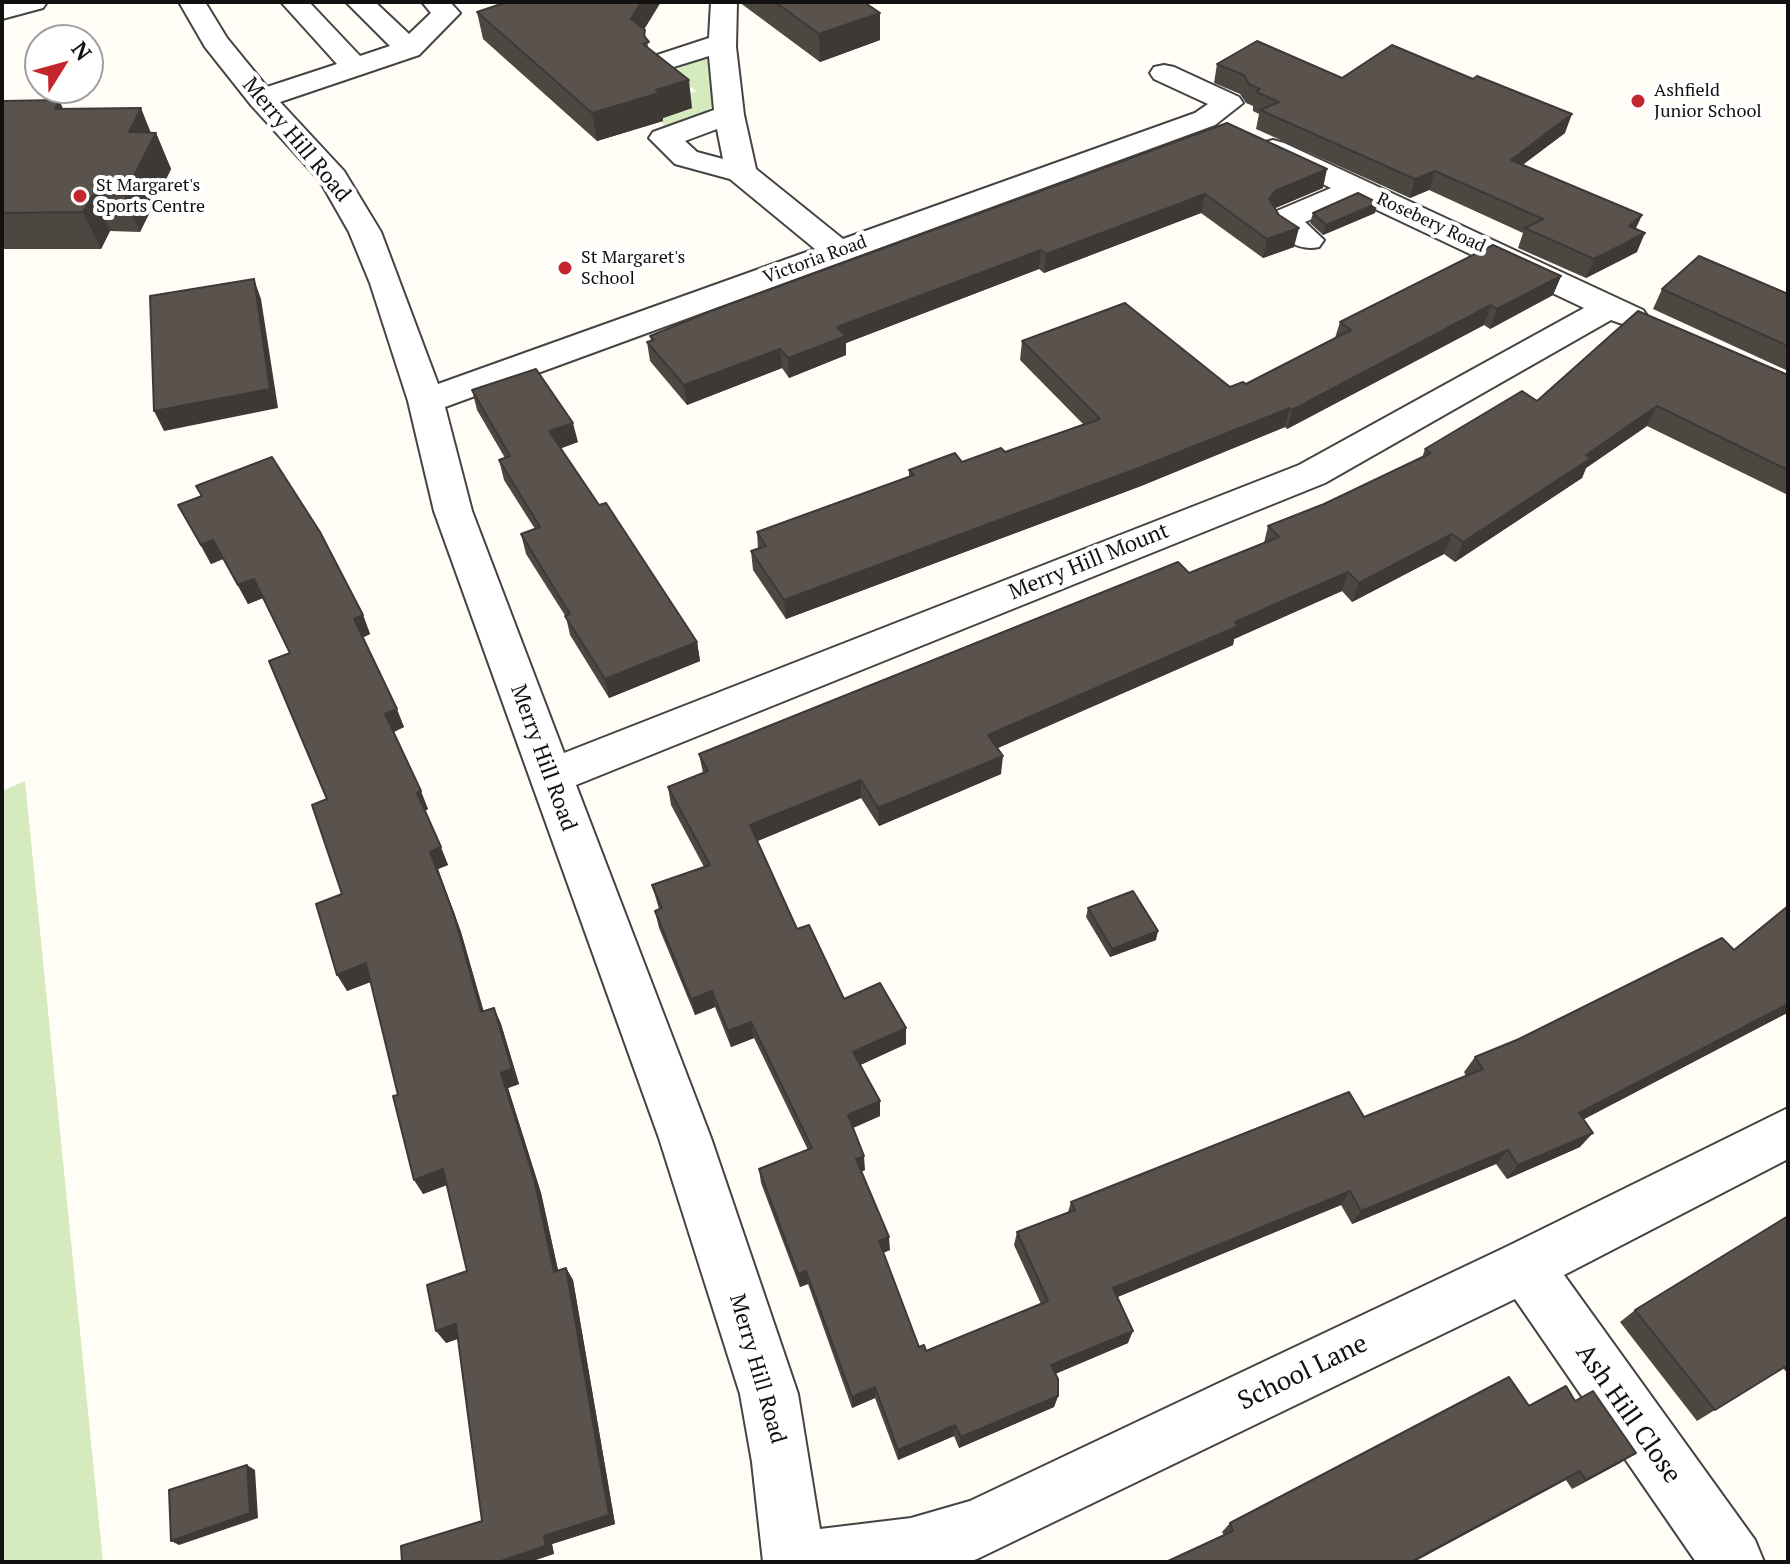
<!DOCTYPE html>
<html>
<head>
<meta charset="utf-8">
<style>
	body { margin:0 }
	#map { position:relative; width:1790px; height:1564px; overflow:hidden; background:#fffdf5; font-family:"PT Serif",serif }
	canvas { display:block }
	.frame { position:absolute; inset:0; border:4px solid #111; pointer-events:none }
	.north { position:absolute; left:24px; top:24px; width:80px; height:80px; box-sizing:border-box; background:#fff; border:2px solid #a0a0a0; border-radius:50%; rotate:53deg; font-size:22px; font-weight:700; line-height:32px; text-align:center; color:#111 }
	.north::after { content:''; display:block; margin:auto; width:28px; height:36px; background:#c4262e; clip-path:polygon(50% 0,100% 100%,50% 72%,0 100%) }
</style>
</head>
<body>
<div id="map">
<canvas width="1790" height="1564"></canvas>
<div class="frame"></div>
<div class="north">N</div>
</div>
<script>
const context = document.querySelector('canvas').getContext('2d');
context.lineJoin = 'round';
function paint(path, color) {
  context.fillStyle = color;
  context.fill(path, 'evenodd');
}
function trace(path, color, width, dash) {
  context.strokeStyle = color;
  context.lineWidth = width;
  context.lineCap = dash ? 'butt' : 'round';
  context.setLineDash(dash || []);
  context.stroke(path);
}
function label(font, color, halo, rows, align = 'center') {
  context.font = font + ' "PT Serif",serif';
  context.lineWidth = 8;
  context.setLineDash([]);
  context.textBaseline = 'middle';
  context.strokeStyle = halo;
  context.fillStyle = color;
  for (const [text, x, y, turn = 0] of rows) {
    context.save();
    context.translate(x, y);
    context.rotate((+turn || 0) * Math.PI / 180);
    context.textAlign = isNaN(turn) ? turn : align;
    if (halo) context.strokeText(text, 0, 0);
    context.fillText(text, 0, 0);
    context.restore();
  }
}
paint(new Path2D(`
	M703,59H709L716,104L705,112L664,126L660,118L678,97L696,91L671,71Z
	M25,781L103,1562H2V791Z`), '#d5ebbd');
const minor = new Path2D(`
	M47,2L43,8L2,19V3Z
	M179,2H205L227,38L267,87L337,64L281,2H309L360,56L390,46L346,2H375L409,34L431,13L422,2H450L460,13L419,55L280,102L344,171L381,232L438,384L815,249L730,179L675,164L649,138L653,132L714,110L709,56L664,70L654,68L650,62L654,56L709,38L711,2H737L736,47L744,115L756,169L843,239L1195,113L1208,104L1154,79L1150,73L1154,67L1164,65L1174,67L1239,97L1243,103L1215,125L445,407L472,511L564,753L1299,465L1584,308L1356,200L1305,222L1324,240L1319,247C1298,252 1279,237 1267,220L1272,213L1331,188L1262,155L1258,149L1262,143L1273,140L1284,143L1643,310L1648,317L1643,324L1631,327L1611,320L1325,483L576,785L711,1138L798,1394L820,1529L911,1518L970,1501L1506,1247L1788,1108V1159L1564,1275L1755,1540L1764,1562H1696L1515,1299L977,1559L968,1562H763L752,1462L740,1394L659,1138L434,511L408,401L370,283L349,232L320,181L251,105L205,47ZM717,129L723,159L697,152L685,141Z`);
trace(minor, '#444', 4);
paint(minor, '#fff');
paint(new Path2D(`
	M739,2H864L880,13V40L820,62Z
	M477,12L644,30L649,50L692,108L663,118V121L597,141L483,39Z
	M1217,64L1342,78L1565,133L1522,165L1642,215L1636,228L1637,252L1586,278L1518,248L1523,233L1429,190L1410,198L1256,129L1259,114L1253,111V106L1246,103L1240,94L1214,83Z
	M59,100L63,109L151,133H156L171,169L140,232L110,231L101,249H2V101Z
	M1227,123L1323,188L1275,208L1294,247L1263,258L1201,213L1044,273L1039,269L846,343V355L789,378L782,368L687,405L650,361L647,342L651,341L650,336Z
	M1313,213H1375L1323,235L1310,223Z
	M1561,276L1553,295L1490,329L1484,325L1287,429L1285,427L1141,486L786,619L753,570L751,551L758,549L757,532L909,477V470L962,462L1005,452L1083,424L1020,360L1022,341L1230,387L1246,384L1335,338L1340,322Z
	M1662,289L1788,294V371L1653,309Z
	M1788,375V495L1647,426L1586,468L1582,478L1455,562L1444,554L1352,602L1342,591L1234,639L1233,645L998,748L1001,774L879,826L861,798L757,841L797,929L844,999L906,1044L860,1065L880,1116L853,1128L865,1170L862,1171L890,1250L883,1253L919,1347L926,1351L1041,1304L1014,1245L1017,1232L1068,1212L1071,1202L1364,1117L1466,1076L1464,1072L1475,1057L1734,950L1788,906V1014L1787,1013L1584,1119L1580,1147L1507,1179L1496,1164L1352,1224L1341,1205L1117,1297L1128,1343L1055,1374L1058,1396L1054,1407L959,1448L954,1436L898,1460L875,1398L852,1408L808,1284L800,1287L761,1183L759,1169L808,1150L754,1038L731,1047L715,1007L695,1015L659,928L655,911L659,909L652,885L704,867L671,805L668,787L703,773L699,754L1189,573L1264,543L1268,526L1324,504L1422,458L1425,449L1537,401Z
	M472,390L578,442L561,448L599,505L697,642L700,661L609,698L570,635L566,617L526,554L521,534L535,529L504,480L499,460L505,458L477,410Z
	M196,486L363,615L370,634L363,637L404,727L394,732L428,809L425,811L448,865L438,869L461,932L484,1012L494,1008L501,1024L519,1084L508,1088L541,1193L558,1270L566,1268L573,1280L615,1524L552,1544L554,1554L482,1521L458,1339L446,1343L467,1271L447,1185L423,1194L371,982L347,991L342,894L327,799L290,653L263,598L248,604L223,559L211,564L178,505L201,496Z
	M1088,908L1156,940L1110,957L1086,917Z
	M1788,1216V1374L1783,1368L1697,1421L1620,1322L1635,1310Z
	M1529,1406L1620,1463L1572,1489L1566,1480L1224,1535L1222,1532L1230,1523Z`), '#4d4742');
paint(new Path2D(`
	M641,2H661L634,46L631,19Z
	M880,13V40L820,62L819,34Z
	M689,80L692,108L663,118V121L597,141L592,113Z
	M59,100L76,136L55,109Z
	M141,108L153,138L156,133L171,169L140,232L124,195L129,132Z
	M1572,114L1565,133L1504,179L1511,160Z
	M1327,169L1323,188L1271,210L1269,199L1275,191Z
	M1435,171L1429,190L1410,198L1415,179Z
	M1205,194L1201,213L1044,273L1046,254Z
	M93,195L110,231L101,249L83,212Z
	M1378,203L1375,213L1323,235L1326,225Z
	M1642,215L1633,234L1629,226Z
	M1299,228L1294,247L1263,258L1267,239Z
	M1645,233L1637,252L1586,278L1594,259Z
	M1041,250L1039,269L846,343V355L789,378L788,358L837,327Z
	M1561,276L1553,295L1490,329L1497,309Z
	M254,279L261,299L278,408L164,431L154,411Z
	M1491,305L1484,325L1287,429L1292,410Z
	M780,349L782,368L687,405L684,385Z
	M1657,406L1647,426L1586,468L1582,478L1455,562L1463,542L1586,455Z
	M1290,408L1285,427L1141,486L786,619L784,600Z
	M573,423L578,442L554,451L549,431Z
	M1452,534L1444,554L1352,602L1359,583Z
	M213,540L223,559L211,564L201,545Z
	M1348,572L1342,591L1234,639L1233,645L986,753L988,735L1235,622Z
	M254,579L263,598L248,604L238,585Z
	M363,615L370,634L362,638L354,619Z
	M697,642L700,661L609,698L605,679Z
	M397,709L404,727L393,732L385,714Z
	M1003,756L1001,774L879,826L878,808Z
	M861,780V798L753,843L750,825Z
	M421,791L428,809L424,811L417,793Z
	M441,847L448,865L438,869L461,932L488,1028L481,1012L430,852Z
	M1158,931L1156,940L1110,957L1112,949Z
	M366,963L375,980L347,991L337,975Z
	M712,991L715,1007L695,1015L691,999Z
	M1788,1004V1012L1787,1013L1567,1128L1579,1113Z
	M494,1008L501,1024L519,1084L508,1088L541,1193L561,1284L554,1272L501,1073Z
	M751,1022L754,1038L731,1047L728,1031Z
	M906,1028V1044L854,1068L853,1052Z
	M880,1101V1116L848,1130V1115Z
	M1593,1133L1580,1147L1507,1179L1518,1165Z
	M1508,1150L1496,1164L1352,1224L1361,1211Z
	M864,1156L865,1170L857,1173L856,1159Z
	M443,1169L452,1183L423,1194L414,1180Z
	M1350,1191L1341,1205L1108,1301L1113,1288Z
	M889,1237L890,1250L879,1254V1241Z
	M566,1268L573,1280L615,1524L552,1544L554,1554L530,1562H498L544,1536Z
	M806,1271L808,1284L800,1287L798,1274Z
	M456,1324L465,1336L446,1343L436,1331Z
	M1133,1331L1128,1343L1048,1377L1051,1365Z
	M875,1387V1398L852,1408V1397Z
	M1058,1396L1054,1407L959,1448L961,1437Z
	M955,1425L954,1436L898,1460V1450Z
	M1636,1453L1620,1463L1572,1489L1586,1480Z
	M247,1465L255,1470L258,1518L179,1545L171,1541Z
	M1580,1471L1566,1480L1414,1562H1411Z`), '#3f3936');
const building = new Path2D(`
	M507,2H641L631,19L645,30L644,36L649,42L643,44L689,80L656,90L659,93L592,113L477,12Z
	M775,2H864L880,13L819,34Z
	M1257,41L1342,78L1392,45L1473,79L1477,76L1572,114L1511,160L1642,215L1629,226L1645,233L1594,259L1525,228L1543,219L1435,171L1415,179L1260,110L1279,102L1256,92L1260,89L1249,84L1244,75L1217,64Z
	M59,100L55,109L141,108L129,132L156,133L124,195H93L83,212L2,213V101Z
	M1227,123L1327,169L1275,191L1269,199L1279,215L1299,228L1267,239L1205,194L1046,254L1041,250L837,327L846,336L788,358L780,349L684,385L647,342L654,340L650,336L711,311Z
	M1358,193L1378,203L1326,225L1313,213Z
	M1493,245L1561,276L1497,309L1491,305L1292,410L1290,408L1144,466L784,600L751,551L766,546L757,532L914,475L909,470L955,453L962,462L1001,448L1005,452L1100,419L1022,341L1125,303L1230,387L1243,382L1246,384L1351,330L1340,322Z
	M1699,256L1788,294V346L1662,289Z
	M254,279L270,389L154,411L150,296Z
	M1638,311L1788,375V470L1657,406L1586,455L1591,458L1463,542L1452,534L1359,583L1348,572L1235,622L1238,626L988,735L1003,756L878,808L861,780L750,825L797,929L809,925L844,999L880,983L906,1028L853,1052L880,1101L848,1115L864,1156L856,1159L889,1237L879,1241L919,1347L924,1345L926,1351L1048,1301L1017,1232L1075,1210L1071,1202L1349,1092L1364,1117L1483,1069L1475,1057L1519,1039L1722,938L1734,950L1788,906V1004L1579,1113L1593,1133L1518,1165L1508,1150L1361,1211L1350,1191L1113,1288L1133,1331L1051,1365L1058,1379V1396L961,1437L955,1425L898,1450L875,1387L852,1397L806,1271L798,1274L759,1169L812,1148L751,1022L728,1031L712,991L691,999L655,911L662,908L652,885L710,865L668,787L708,771L699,754L1178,562L1189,573L1279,537L1268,526L1324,504L1431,453L1425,449L1522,391L1537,401Z
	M536,369L573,423L549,431L599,505L606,503L697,642L605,679L565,616L570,614L521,534L540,527L499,460L510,456L472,390Z
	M272,457L320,532L363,615L354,619L397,709L385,714L421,791L417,793L441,847L430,852L454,915L481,1012L494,1008L512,1069L501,1073L534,1179L554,1272L566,1268L609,1515L544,1536L546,1546L498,1562H402L401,1546L482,1521L456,1324L436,1331L427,1285L467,1271L443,1169L414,1180L393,1096L398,1095L366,963L337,975L316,904L342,894L312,805L327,799L269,661L290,653L254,579L238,585L213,540L201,545L178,505L202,496L196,486Z
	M1133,891L1158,931L1112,949L1088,908Z
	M1788,1216V1365L1715,1410L1635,1310Z
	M1509,1377L1529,1406L1566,1386L1575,1401L1593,1391L1636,1453L1586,1480L1580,1471L1411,1562H1166L1233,1531L1230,1523Z
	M247,1465L250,1513L171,1541L169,1490Z`);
paint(building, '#5a524d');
trace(building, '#3f3936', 2);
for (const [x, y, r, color] of [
	[1638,101,8,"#c4262e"],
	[80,196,8,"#c4262e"],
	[565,268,8,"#c4262e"]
]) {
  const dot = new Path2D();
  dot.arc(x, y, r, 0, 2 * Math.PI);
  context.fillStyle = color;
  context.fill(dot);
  trace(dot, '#fff', 3);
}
label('18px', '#111', '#fff', [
	["Ashfield",1654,91],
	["Junior School",1654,112],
	["St Margaret's",96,186],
	["Sports Centre",96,207],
	["St Margaret's",581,258],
	["School",581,279]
], 'left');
label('18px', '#111', '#fff', [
	["Rosebery Road",1431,223,25],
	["Victoria Road",815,260,-20]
]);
label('22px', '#111', '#fff', [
	["Merry Hill Road",296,140,50],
	["Merry Hill Mount",1089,562,-22],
	["Merry Hill Road",543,758,70],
	["Merry Hill Road",757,1369,74]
]);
label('26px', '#111', '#fff', [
	["School Lane",1303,1373,-26],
	["Ash Hill Close",1628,1414,55]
]);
</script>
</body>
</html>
